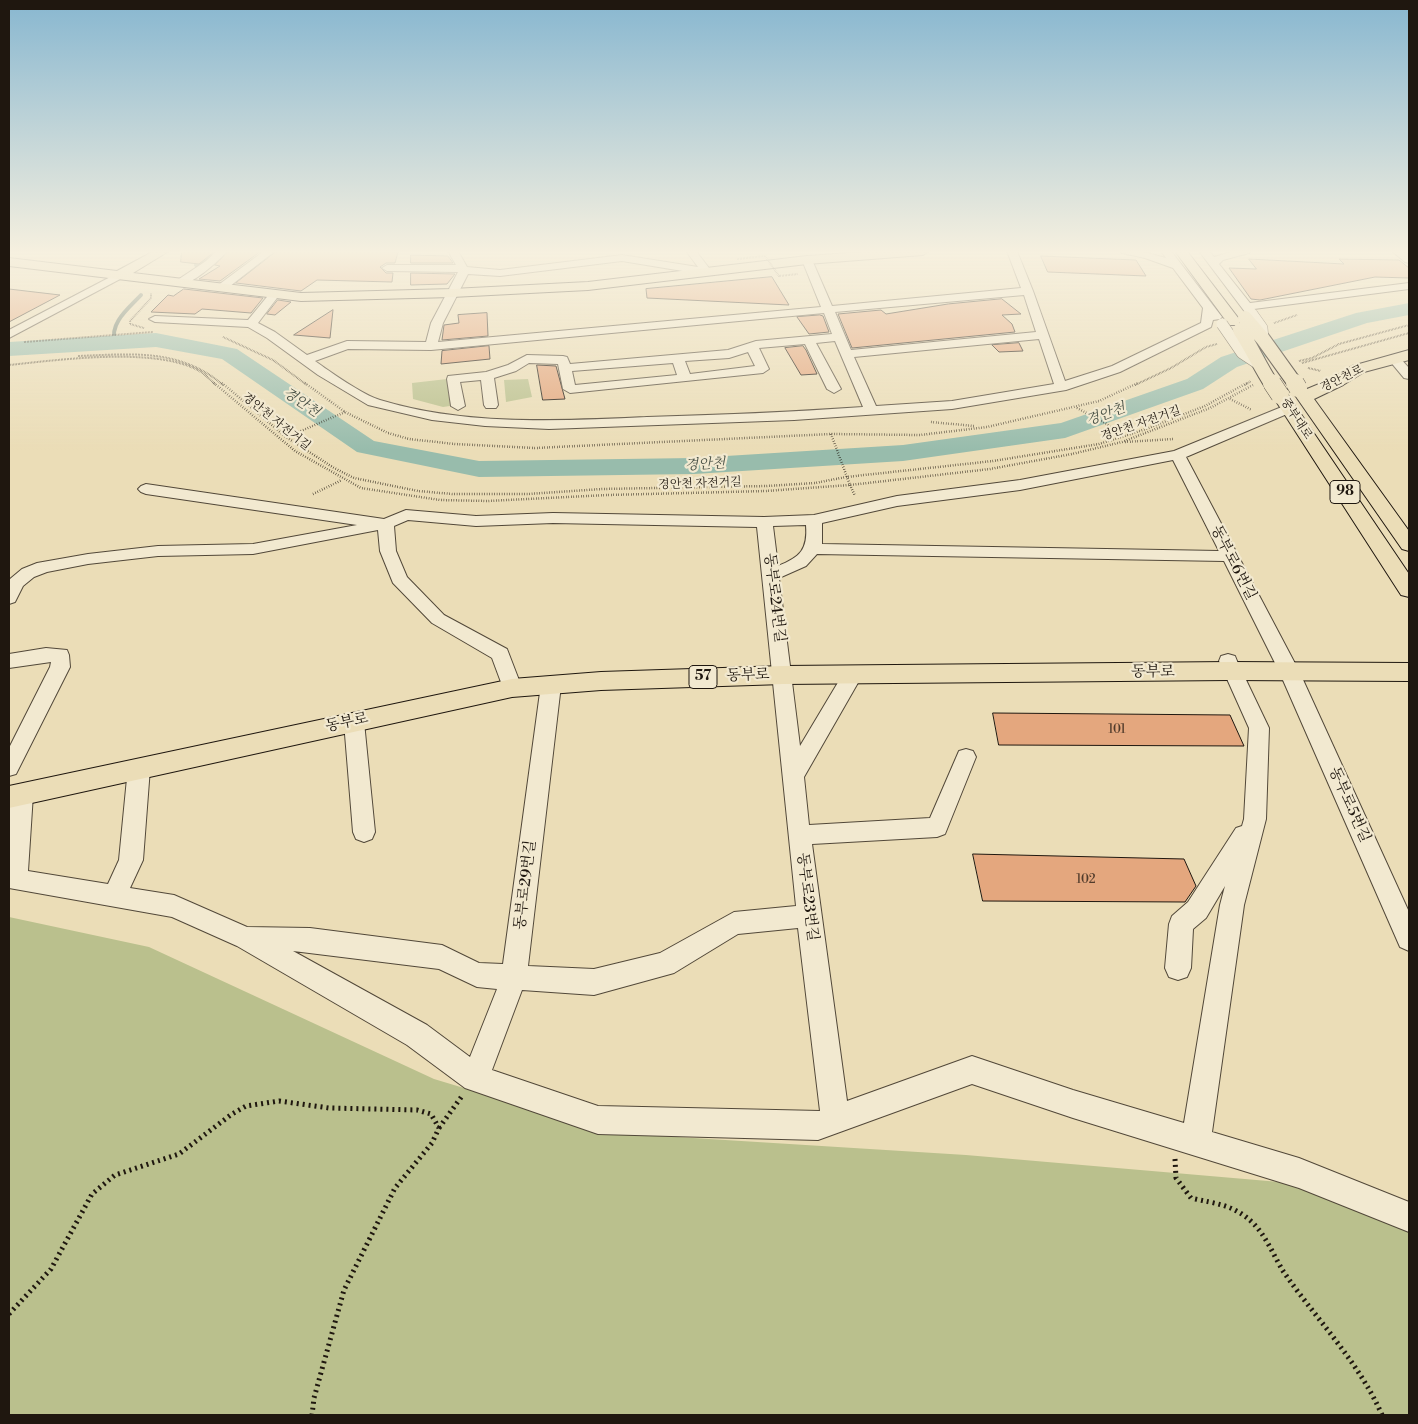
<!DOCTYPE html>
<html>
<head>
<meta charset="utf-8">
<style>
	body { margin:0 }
	#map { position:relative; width:1418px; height:1424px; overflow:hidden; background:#ebddb7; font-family:"Libre Bodoni",serif }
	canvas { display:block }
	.frame { position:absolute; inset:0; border:10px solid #1f170f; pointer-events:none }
</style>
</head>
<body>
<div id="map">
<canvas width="1418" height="1424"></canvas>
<div class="frame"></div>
</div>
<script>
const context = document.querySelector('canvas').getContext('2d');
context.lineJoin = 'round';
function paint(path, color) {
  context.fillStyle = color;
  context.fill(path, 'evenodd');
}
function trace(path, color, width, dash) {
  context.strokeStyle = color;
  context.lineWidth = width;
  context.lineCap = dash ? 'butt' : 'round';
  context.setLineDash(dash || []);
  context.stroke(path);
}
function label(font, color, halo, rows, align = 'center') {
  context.font = font + ' "Libre Bodoni","Noto Serif KR",serif';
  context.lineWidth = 4.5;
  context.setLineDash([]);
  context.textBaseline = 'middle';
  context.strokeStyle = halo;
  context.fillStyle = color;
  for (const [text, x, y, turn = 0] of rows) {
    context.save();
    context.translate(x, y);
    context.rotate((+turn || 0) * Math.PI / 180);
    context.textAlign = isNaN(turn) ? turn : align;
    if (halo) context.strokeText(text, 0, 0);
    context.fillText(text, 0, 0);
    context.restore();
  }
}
paint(new Path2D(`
	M447,379L450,406L443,407L413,399L412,383Z
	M528,379L532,397L506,402L504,380Z
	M9,917L149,947L434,1079L613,1133L966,1155L1326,1186L1409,1223V1415H9Z`), '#bac08d');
trace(new Path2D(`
	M196,265L207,259L215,251
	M115,342C109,323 129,308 141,295`), '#687a6d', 4);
paint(new Path2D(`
	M1409,303V315L1367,323L1237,367L1203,389L1065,438L903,461L694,474L479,477L357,452L222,359L156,347L9,356V342L156,333L237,349L374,441L479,461L694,458L903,445L1061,423L1187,379L1221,357L1356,313Z`), '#98bcac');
const building = new Path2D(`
	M182,251H215L199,264L181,262Z
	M229,251H261L220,281L199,279L220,266L215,265Z
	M277,251H361L398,252L395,263H386L380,267L386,273H393L392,282L317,280L301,291L236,283Z
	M411,255L448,256L453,263H411Z
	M1041,256L1136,260L1146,276L1048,272Z
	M1249,259L1344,264L1339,259L1399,260L1409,268V278L1375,277L1260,300L1251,299L1229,268L1256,269Z
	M411,273L455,274L447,284L411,285Z
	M772,277L789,305L647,298L646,289Z
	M9,289L60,295L9,322Z
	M184,289L263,298L251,313L202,309L195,314L151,312L168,295L173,296Z
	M1002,299L1021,314L1002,315L1012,324L1015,332L852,348L838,314L881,310L886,314L948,304Z
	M278,300L291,302L275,315L267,314Z
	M333,310L330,338L294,335Z
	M487,313L488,336L442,340L444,325L459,323L458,315Z
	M820,315L823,316L829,332L809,334L797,317Z
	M1019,343L1023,351L999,352L992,345Z
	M489,346L490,359L441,364L442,351Z
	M803,346L806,350L817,374L801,375L785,348Z
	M537,365L556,366L565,399L543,400Z
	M993,713L1230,715L1244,746L999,745Z
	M973,854L1184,859L1196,886L1185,902L983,901Z`);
paint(building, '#e4a77e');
trace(building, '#1f170f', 1);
const minor = new Path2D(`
	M217,251H227C219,261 189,288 176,285L175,283L176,281L206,261Z
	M264,251H275L225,290H217L216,288L217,286Z
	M448,251H458L467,267L500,270L622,255L698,267L686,251H696L712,272L707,275L622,261L500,276L468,274L443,323L438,342L821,307L802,260L807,257L812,260L832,306L1021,288L1007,251H1017L1033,291L1065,381L1112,366L1201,323L1203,308L1173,268L1145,258L1122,253L1121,251H1140L1166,258L1161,251H1171L1222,317L1220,319L1213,320L1211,327L1120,372L1066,390L952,409L794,420L549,429L485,426L432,420L368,405L318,375L267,338L248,327L155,322L149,319L155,316L248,320L271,292L275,291L280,294L258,323L275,332L307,355L347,341L426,342L431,323L458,272L387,271L382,268L387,265H456ZM1024,295L1036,332L851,350L835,312ZM824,313L832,334L756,341L728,350L570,364L567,357L563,356L527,355L508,365L486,372L448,376L447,379L451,406L458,410L465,406L460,382L481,380L484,405L486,408H496L498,405L494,378L516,371L529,363L558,364L563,389L570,393L763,373L769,369L759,348L805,344L827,389L834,393L841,389L816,343L835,341L863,407C791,412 719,415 647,417C558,421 466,426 380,400C363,395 329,371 315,361L348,349L431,350ZM1039,339L1054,384L952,401L876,406L854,357ZM748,352L755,366L690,374L685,361L729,358ZM673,363L677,375L575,385L572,371Z
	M1199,251H1209L1214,257L1235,251H1250L1249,253L1223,260L1219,264L1250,303L1409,283V289L1254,309L1258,314L1252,317L1248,316Z
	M1392,251H1403L1409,255V263L1405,262Z
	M118,273L123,276L122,278L9,338V330Z
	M1395,356L1399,357L1409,368V379L1404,378L1389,360Z
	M1289,404L1296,408L1294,411L1186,457L1299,671L1409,912V951L1400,947L1279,671L1224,561L817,554L806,566L779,578L800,746L846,669L853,667L860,669L863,674L804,777L809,825L930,818L959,751L966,749L973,751L976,757L945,834L937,837L812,844L847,1101L972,1056L1073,1090L1184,1123L1220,905L1225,886L1206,918L1193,929L1191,968L1187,977L1178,980L1169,977L1165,968L1169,924L1172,916L1188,902L1236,828L1242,826L1244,819L1249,728L1219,661L1221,656L1228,654L1235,656L1237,661L1269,728L1266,819L1244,905L1212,1132L1299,1158L1409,1202V1232L1299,1188L1073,1118L972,1084L818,1140L598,1134L465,1088L407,1045L237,946L172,917L9,888C9,863 4,808 14,788L22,785L30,788L33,794L28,871L108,884L119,860L128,768L132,762L139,760L146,762L150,768L143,860L130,888L174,895L247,927L310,928L442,945L479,963L503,964L541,685L544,680L551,678L558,680L561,685L528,966L594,969L660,953L734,912L796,906L757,527L553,523L476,526L408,520L394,526L396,551L407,577L444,615L507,649L522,688L519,693L512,695L505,693L492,658L432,623L393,583L380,551L378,530L253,554L158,556L88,564L47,572L34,577L23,586L15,602L9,604L10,579L22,569L37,563L88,554L158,546L253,544L357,525L146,494L141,492L138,489L141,486L146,484L384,519L406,510L476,516L553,513L764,517L814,515L897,496L1020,480L1174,451ZM1173,460L1219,551L822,544V523L897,506L1020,490ZM806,525C808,550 800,557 778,566L773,526ZM798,928L820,1111L598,1106L492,1070L522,990L594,995L674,973L738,934ZM293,951L439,969L477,987L497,989L470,1057L427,1025Z
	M46,648L67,650L69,655L70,667L16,774L9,776V748L50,667L51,662L9,668V654Z
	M354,714L361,717L364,722L375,832L372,839L364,842L356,839L353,832L344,722L347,717Z`);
const major = new Path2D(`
	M154,251H169L133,273L301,293L452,289L588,282L807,256L879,251H929L923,255L807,264L588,290L452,297L301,301L9,266V258L117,271Z
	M1175,251H1187L1239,319L1241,322L1239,325H1229Z
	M1409,350V360L1364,372L1343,385L1314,399L1409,531V551L1402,549L1290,388L1292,385H1304L1307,389L1331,379L1352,366Z
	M1280,390L1286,392L1409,574V597L1401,595L1272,395L1274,392Z
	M1230,662L1409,663V681L1230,680L783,684L601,690L512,697L9,808V786L512,679L601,672L783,666Z`);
trace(minor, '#524839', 2);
trace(major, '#1f170f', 2);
trace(new Path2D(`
	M1274,323L1297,315
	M144,328L130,324V321L151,298V293
	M223,337L273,360L307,385
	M24,342L153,332
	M78,356C131,354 180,348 223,385
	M1299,361L1312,358L1339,344L1409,325
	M1302,363L1409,333
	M9,365C58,360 159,346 201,372C206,375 211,381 216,385
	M1308,368L1321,371
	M1135,385L1171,368L1206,347L1217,344
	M1245,385L1251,381`), '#1f170f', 2, [0.5, 1]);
trace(new Path2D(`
	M214,383L295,451L361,488L440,500L488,501L608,495L766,491L850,485L990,469L1072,454L1122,442L1210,408L1253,385
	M222,383L286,437L334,468L354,478L418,491L452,494H528L602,489L767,486L815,483L846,477L993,461L1099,444L1146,429L1205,406L1247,383
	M305,383L345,412L388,433L409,439L455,444L535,448L831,434L920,435L987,427L1099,401L1138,383
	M1230,399L1252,410
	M1077,408L1107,424L1119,437
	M931,422L974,426
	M287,437L345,412
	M1125,442L1173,439
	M850,485L855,496
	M313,494L342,480`), '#1f170f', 2.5, [0.5, 2]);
trace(new Path2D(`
	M439,1128L462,1096
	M1175,1159L1176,1178L1191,1198C1216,1204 1233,1204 1253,1223C1266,1236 1274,1256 1283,1271C1316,1319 1359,1362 1382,1415
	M9,1314L51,1269L92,1194L115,1175L179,1154L232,1114L246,1106L279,1101L329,1108L417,1110L431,1114L439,1128L432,1143L395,1188L344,1290L314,1398L312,1415`), '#1f170f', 5, [2, 4]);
paint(minor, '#f2e9d0');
paint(major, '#ebddb7');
const minorBridge = new Path2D(`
	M1252,314L1262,328L1263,339
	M1222,324L1242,353L1257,363`);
const majorBridgeFar1 = new Path2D(`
	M1245,318L1263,339L1296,385
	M1240,330C1252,348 1260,367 1272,385`);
const majorBridge = new Path2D(`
	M1272,383L1280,395
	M1295,383L1298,388`);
trace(minorBridge, '#524839', 12, []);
trace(majorBridgeFar1, '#1f170f', 16, []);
trace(majorBridge, '#1f170f', 19, []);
trace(new Path2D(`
	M737,259L765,256L779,276L798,274`), '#1f170f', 2, [0.5, 1]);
trace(new Path2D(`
	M831,434L850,485`), '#1f170f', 2.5, [0.5, 2]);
trace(minorBridge, '#f2e9d0', 11);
trace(majorBridgeFar1, '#ebddb7', 14);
trace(majorBridge, '#ebddb7', 18);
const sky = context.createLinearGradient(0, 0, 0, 450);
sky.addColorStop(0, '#88b7d0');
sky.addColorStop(0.56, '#f6f0df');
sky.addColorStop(1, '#f6f0df00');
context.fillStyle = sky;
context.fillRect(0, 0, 1418, 450);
label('12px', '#1f170f', '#f2e9d0', [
	["경안천로",1342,379,-26],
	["중부대로",1296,419,57],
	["경안천 자전거길",276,422,39],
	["경안천 자전거길",1141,424,-19],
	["경안천 자전거길",700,484,-2]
]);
label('12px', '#503b2b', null, [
	["101",1117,730],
	["102",1086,880]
]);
label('italic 14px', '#495146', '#f2e9d0', [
	["경안천",301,403,34],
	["경안천",1106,415,-20],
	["경안천",705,465,-3]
]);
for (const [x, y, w] of [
	[1345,492,30],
	[703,677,28]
]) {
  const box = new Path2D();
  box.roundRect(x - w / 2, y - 11.5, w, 23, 4);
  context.fillStyle = '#f2e9d0';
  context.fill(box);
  trace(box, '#1f170f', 1);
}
label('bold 14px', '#1f170f', null, [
	["98",1345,492],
	["57",703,677]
]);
label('15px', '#1f170f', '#f2e9d0', [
	["동부로6번길",1233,563,63],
	["동부로24번길",774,598,83],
	["동부로",1153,672],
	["동부로",748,676,-2],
	["동부로",347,723,-12],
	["동부로5번길",1349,805,66],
	["동부로29번길",526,885,-83],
	["동부로23번길",807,897,83]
]);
</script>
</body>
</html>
